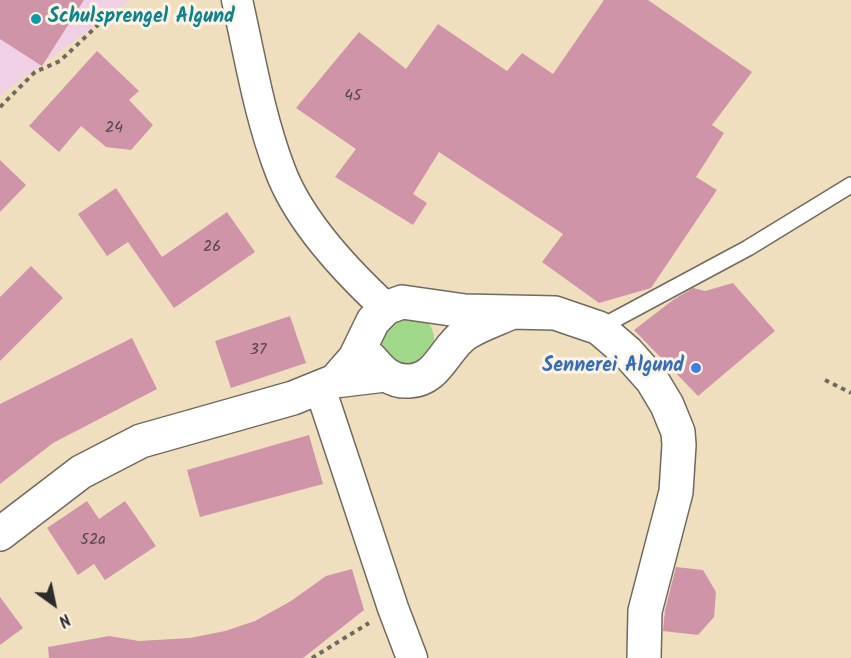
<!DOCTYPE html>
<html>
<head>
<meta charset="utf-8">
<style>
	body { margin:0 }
	#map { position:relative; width:851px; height:658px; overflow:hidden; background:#f0dfbe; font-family:Kalam,sans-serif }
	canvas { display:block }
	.north { position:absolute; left:24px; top:574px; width:60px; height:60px; -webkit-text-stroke:4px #fcf5e5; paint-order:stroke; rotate:147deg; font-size:16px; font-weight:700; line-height:24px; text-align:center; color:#2b2b2b }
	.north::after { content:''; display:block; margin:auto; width:21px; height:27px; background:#2b2b2b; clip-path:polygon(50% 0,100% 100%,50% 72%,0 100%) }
</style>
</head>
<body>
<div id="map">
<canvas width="851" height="658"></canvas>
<div class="north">N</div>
</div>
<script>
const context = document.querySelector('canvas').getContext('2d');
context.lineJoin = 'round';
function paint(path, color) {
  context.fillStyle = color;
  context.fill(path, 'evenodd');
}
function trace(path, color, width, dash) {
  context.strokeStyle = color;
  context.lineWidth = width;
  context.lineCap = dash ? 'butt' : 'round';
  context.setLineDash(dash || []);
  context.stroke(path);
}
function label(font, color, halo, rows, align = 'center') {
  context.font = font + ' Kalam,sans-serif';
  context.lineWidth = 6;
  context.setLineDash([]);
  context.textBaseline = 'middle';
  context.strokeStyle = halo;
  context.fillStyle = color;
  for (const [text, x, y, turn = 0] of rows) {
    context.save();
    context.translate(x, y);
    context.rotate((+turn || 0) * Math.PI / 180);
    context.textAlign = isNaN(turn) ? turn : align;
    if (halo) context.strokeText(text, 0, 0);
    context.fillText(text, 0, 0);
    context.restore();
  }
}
paint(new Path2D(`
	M0,0H130L0,95Z`), '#f0d0e4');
paint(new Path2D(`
	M394,317C402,317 412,316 419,317C436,322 436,343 432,356L402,371L379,347V338Z`), '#a0d88a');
paint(new Path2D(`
	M0,0H84L42,66L0,39Z
	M604,0H648L752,72L712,125L724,133L696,177L717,190L651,288L599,303L542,262L563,234L439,152L413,194L427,203L413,225L335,177L356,149L296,108L359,32L406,69L438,24L507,71L522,53L553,74Z
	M97,51L139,91L129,100L153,125L131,150L106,147L81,126L59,152L29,126Z
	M0,160L26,185L0,212Z
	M116,188L162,257L227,212L255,252L174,308L128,242L107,256L78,214Z
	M31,266L63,298L0,361V297Z
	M733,283L775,331L698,396L634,330L673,300L693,288L705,291Z
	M290,316L306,363L231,388L215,341Z
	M132,338L157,389L53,443L0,484V404Z
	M309,435L323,484L200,517L187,470Z
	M87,501L99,519L125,501L156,546L105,580L94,564L78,575L47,528Z
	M676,567L703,570L716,592L714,617L698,635L663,631L665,610Z
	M352,569L364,610L303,658H49L48,647L109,636L139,641L190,638L225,631L255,621L291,601L326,576Z
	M0,597L23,628L0,645Z`), '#d094a9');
const service = new Path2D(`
	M599,328L748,248L851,185`);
const minor = new Path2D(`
	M237,0C250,57 259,115 280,170C299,221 346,271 386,308
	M320,388L393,608L412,658`);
const secondary = new Path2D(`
	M371,359C382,372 391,382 409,381C438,380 444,349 465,334C477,326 494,320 508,314
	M335,381L355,358L373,321L386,308L402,302L465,311L555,313L599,328L627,352L652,380L667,405L678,432L679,445L676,492L645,611L644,658
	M0,534L81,472L141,441L293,398L335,381L385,375`);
trace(service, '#706a5e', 18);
trace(minor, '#706a5e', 33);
trace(secondary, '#706a5e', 36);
trace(new Path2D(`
	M0,107L35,72L60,61L98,25
	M825,380L851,393
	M312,658L369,623`), '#706a5e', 4, [4.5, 4.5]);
trace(service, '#fff', 15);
trace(minor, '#fff', 30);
trace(secondary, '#fff', 33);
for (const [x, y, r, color] of [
	[36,19,6,"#0f9aa8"],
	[696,368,6,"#3f7fe0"]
]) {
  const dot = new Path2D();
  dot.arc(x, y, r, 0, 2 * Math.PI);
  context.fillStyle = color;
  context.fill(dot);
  trace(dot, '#fcf5e5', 2);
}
label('16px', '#54454a', null, [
	["45",353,97],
	["24",114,129],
	["26",212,248],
	["37",258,351],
	["52a",93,541]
]);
label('bold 20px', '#0d838f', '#fcf5e5', [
	["Schulsprengel Algund",48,19]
], 'left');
label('bold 20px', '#366cbe', '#fcf5e5', [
	["Sennerei Algund",684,368]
], 'right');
</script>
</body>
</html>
